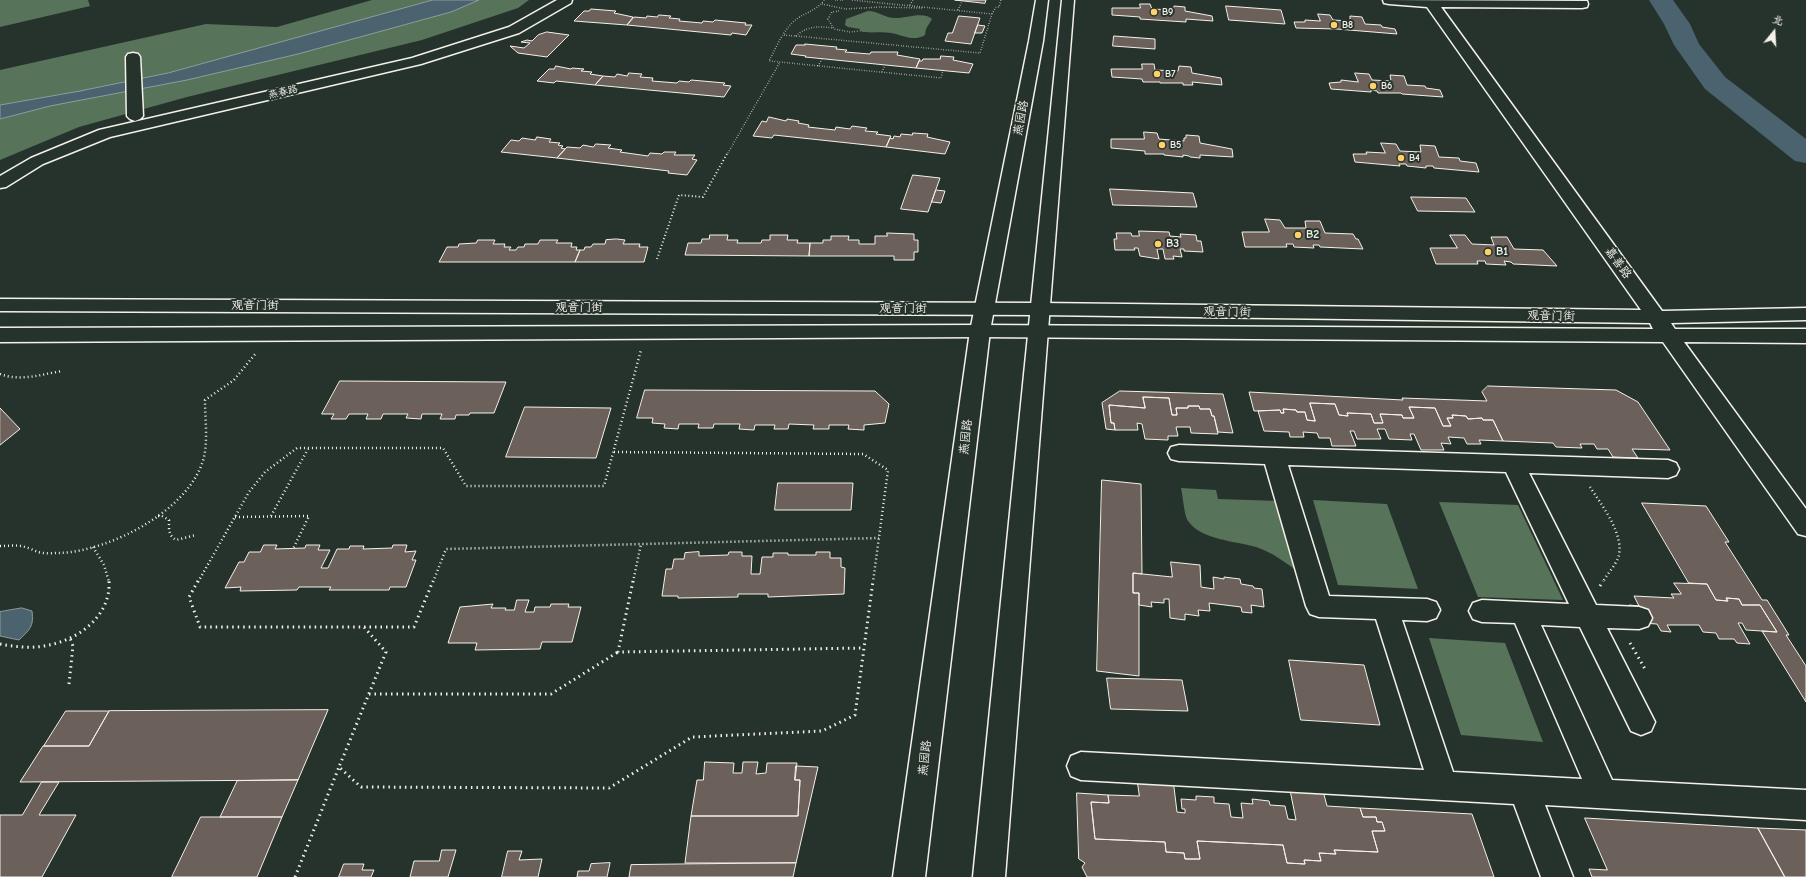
<!DOCTYPE html>
<html>
<head>
<meta charset="utf-8">
<style>
	body { margin:0 }
	#map { position:relative; width:1806px; height:877px; overflow:hidden; background:#26332d; font-family:"Comic Neue","LXGW WenKai TC",sans-serif }
	canvas { display:block }
	.north { position:absolute; left:1754px; top:12px; width:40px; height:40px; -webkit-text-stroke:3px #26332d; paint-order:stroke; rotate:18deg; font-size:11px; font-weight:700; line-height:16px; text-align:center; color:#f4f1e8 }
	.north::after { content:''; display:block; margin:auto; width:14px; height:18px; background:#f4f1e8; clip-path:polygon(50% 0,100% 100%,50% 72%,0 100%) }
</style>
</head>
<body>
<div id="map">
<canvas width="1806" height="877"></canvas>
<div class="north">北</div>
</div>
<script>
const context = document.querySelector('canvas').getContext('2d');
context.lineJoin = 'round';
function paint(path, color) {
  context.fillStyle = color;
  context.fill(path, 'evenodd');
}
function trace(path, color, width, dash) {
  context.strokeStyle = color;
  context.lineWidth = width;
  context.lineCap = dash ? 'butt' : 'round';
  context.setLineDash(dash || []);
  context.stroke(path);
}
function label(font, color, halo, rows, align = 'center') {
  context.font = font + ' "Comic Neue","LXGW WenKai TC",sans-serif';
  context.lineWidth = 4;
  context.setLineDash([]);
  context.textBaseline = 'middle';
  context.strokeStyle = halo;
  context.fillStyle = color;
  for (const [text, x, y, turn = 0] of rows) {
    context.save();
    context.translate(x, y);
    context.rotate((+turn || 0) * Math.PI / 180);
    context.textAlign = isNaN(turn) ? turn : align;
    if (halo) context.strokeText(text, 0, 0);
    context.fillText(text, 0, 0);
    context.restore();
  }
}
paint(new Path2D(`
	M0,0H88L90,6L0,27Z
	M372,0H529L518,8L422,40L187,97L79,127L0,160V70L206,24L277,27Z
	M868,11C878,11 885,18 895,18C906,18 924,11 932,19L926,29L925,35C914,42 902,35 891,33C880,31 870,34 859,31L860,29L848,27L845,25L846,19Z
	M1181,488L1216,490L1218,499L1279,501L1301,574C1288,564 1272,552 1256,547C1236,541 1201,540 1188,521C1184,515 1183,496 1181,488Z
	M1313,500L1387,504L1418,589L1338,585Z
	M1439,502L1518,505L1563,600L1478,597Z
	M1429,638L1505,643L1543,742L1461,735Z`), '#57735a');
const water = new Path2D(`
	M433,0H479L451,12L298,54L187,80L50,106L0,119V105L80,91L168,73Z
	M22,608L32,611C34,627 30,629 19,640L0,636V612Z`);
paint(water, '#4a636e');
trace(water, '#8e9c9f', 1);
paint(new Path2D(`
	M1649,0H1673L1690,24L1699,44L1725,77L1806,139V163L1795,161L1705,89L1674,45L1664,24Z`), '#4a636e');
const building = new Path2D(`
	M955,0H986L985,3Z
	M1140,4H1150L1152,9L1173,10L1174,6L1185,7V11L1212,16L1213,21L1186,19V22L1140,19V17L1112,15V8H1140Z
	M1226,6L1281,10L1285,24L1229,20Z
	M591,9L616,11L614,13L633,17L627,25L574,21L584,11H589Z
	M1318,14L1330,15L1333,20L1350,21V16L1362,17L1365,24L1381,25L1382,27L1395,29L1397,34L1337,29L1296,28L1294,22H1305V20L1320,21Z
	M659,15L671,16L669,18L680,19L679,21L702,23L703,21L713,22L715,20L746,23L745,25H752L746,35L732,33L731,35L627,25L634,17L646,18L647,16L657,17Z
	M959,16L980,18L971,44L945,41L948,33H952Z
	M978,25L985,26L982,33H975Z
	M547,32L569,35L547,57L518,53L510,46L524,48L530,43L521,42L527,40L532,41L538,35Z
	M1114,36L1155,39V49L1113,46Z
	M805,44L837,47L836,49L847,50L845,52L870,54L871,52H898L897,55L920,59L916,68L805,57L806,56L791,54L796,45H805Z
	M941,56L954,57L953,60L973,64L969,73L916,68L919,61H922L923,59H940Z
	M1142,64H1154L1155,70L1178,71L1179,66L1191,67L1192,73L1221,78L1222,85L1192,82L1193,85H1183V83H1160V82H1143L1142,79L1112,77L1111,69H1142Z
	M556,66L571,69L572,68L584,69L581,71L592,72L590,74L603,76L595,85L556,81L554,83L537,81L549,69H554Z
	M629,73L642,74L640,77L653,78L652,81L677,83L679,81L689,82L691,80L725,83L723,85L731,86L724,97L595,85L603,76L615,77L617,74L627,76Z
	M1355,73L1369,74L1372,80L1391,81L1390,75L1404,76L1407,85L1425,86L1426,88L1440,90L1443,97L1402,94L1401,93H1378L1377,91L1371,90V92L1331,89L1329,83L1341,82V80L1358,82Z
	M769,117L786,121L787,119L799,121L798,123L809,125L808,127L835,130L836,127L850,129L852,126L867,128L865,131L878,132L876,134L891,136L886,147L774,135L772,138L753,136L762,121L766,122Z
	M1144,132L1157,133L1159,139L1184,141V138H1186V135L1199,136L1200,143L1232,149L1233,157L1200,155V158L1190,157L1189,156L1183,155V157L1164,155V154H1145V151L1111,148V139H1144Z
	M913,133L928,134L927,137L950,142L945,154L886,147L890,138L893,139L894,136L900,137L901,134L912,135Z
	M537,137L551,139L549,142L560,143L558,145L563,146L561,148L565,149L557,158L501,152L511,140L519,141L522,138L535,140Z
	M1381,143L1396,144L1400,151L1421,152L1420,145L1435,146L1439,157L1459,158L1460,161L1476,163L1479,172L1434,168L1433,166H1426V168L1407,166L1406,164H1399L1400,166L1355,162L1353,154H1367L1366,152L1385,153Z
	M596,144L611,145L608,148L622,150L620,152L648,156L650,153L662,154L664,152H676L674,155H695L692,159L697,160L687,175L668,173L669,171L557,158L567,147L580,148L583,145L593,147Z
	M913,175L940,178L928,212L901,209Z
	M1110,189L1193,193L1197,207L1113,205Z
	M936,190L945,191L941,203L932,202Z
	M1411,197L1466,198L1475,212L1418,211Z
	M1265,219L1280,220L1285,228H1306L1305,221H1320L1325,233L1353,234L1356,239H1358L1363,249L1320,247L1319,245H1313L1314,248L1294,247L1293,244H1286L1287,247H1245L1242,232H1269Z
	M1139,231L1169,232L1170,236L1181,237L1180,234L1196,235L1197,241H1201L1203,252L1184,251V249H1180L1182,257L1173,256L1174,259H1165L1163,249H1157L1159,259L1140,256L1138,248H1134L1135,250H1115L1114,239H1117L1116,233H1131L1132,236H1139Z
	M887,233L914,234V240H918V252H914V260H894V256H809L810,243H823V240H831V236H849L848,240H859V244H875V236H887Z
	M710,235H728L727,240H738L737,243H761L762,240H770V235H788L787,240H798L797,243H810L809,256L685,255L688,243H701L702,239H709Z
	M1450,235H1465L1472,244L1494,245L1491,237H1507L1514,249L1543,250L1557,266L1513,264L1511,262L1504,261L1506,265L1486,264L1485,261H1477L1478,264H1436L1430,248H1457Z
	M617,239L625,240L623,244H640L639,247H648L644,262H575L580,250H584L585,247H591L593,244H605L606,240Z
	M478,240H495L493,244H505L504,247H511L509,250H516L518,247H524L525,244H538L540,240H558L556,243H572L571,247H577L576,250H580L575,262H439L447,247H458L459,244L476,243Z
	M340,381L506,382L494,413H470L469,415H456L455,419H440L442,414H422L421,419L406,418L408,414H383L381,419H366L368,414H349L346,419H331L334,414H322Z
	M1488,386L1616,390L1638,402L1670,450L1632,449L1638,458L1613,457L1608,449H1597L1594,444H1580L1582,448L1556,447L1553,443L1503,441L1493,420H1483L1482,418L1468,419L1466,416L1452,415L1453,418H1447L1451,426H1443L1435,408L1409,407L1414,418H1403L1402,415L1380,414L1383,423H1374L1371,414L1347,413L1348,416L1339,415L1335,404L1310,403L1315,421L1307,420L1305,412H1297L1296,410L1283,409L1284,413H1281L1280,410L1254,411L1249,392L1403,400L1402,398L1487,401L1482,392Z
	M645,390L875,391L889,404L885,423L864,425V430L848,429L849,425H829V429H813L814,425L789,424L788,429H774L775,425H755L754,430L739,429L740,424H714L713,428H698L699,424H679L678,429L664,428L665,424L652,423L653,418H637Z
	M1120,391L1223,394L1233,433L1218,432L1214,416H1212L1210,409H1200L1199,406H1188V408H1176L1177,415H1172L1169,398L1143,397L1145,408L1109,405L1111,423H1114L1115,430L1106,429L1102,403Z
	M1143,397L1169,398L1172,415H1177L1176,408H1188V406H1199L1200,409H1210L1212,416H1214L1218,434L1191,433L1190,427H1176L1178,436H1168V440L1145,439L1142,424L1137,423L1138,430H1115L1114,423H1111L1109,405L1145,408Z
	M1310,403L1335,404L1339,415L1348,416L1347,413L1371,414L1374,423H1383L1380,414L1402,415L1403,418H1414L1409,407L1435,408L1443,426H1451L1447,418H1453L1452,415L1466,416L1468,419L1482,418L1483,420H1493L1503,441L1479,440L1481,444H1467L1464,438L1448,437L1451,444L1441,443L1444,450H1421L1414,434H1410L1412,440L1389,439L1385,429H1377L1381,439H1357L1354,431H1350L1356,446H1332L1330,438H1319L1317,433L1303,432L1304,437H1290L1289,432L1264,431L1258,411L1280,410L1281,413H1284L1283,409L1296,410L1297,412H1305L1307,420L1315,421Z
	M525,407L611,408L596,458L506,457Z
	M0,408L20,429L0,445Z
	M1102,480L1141,484L1142,574L1133,573V593H1139V676L1097,671Z
	M778,483H853L851,510H775Z
	M1642,503L1706,506L1729,542H1725L1762,600H1767L1789,635H1786L1806,666V702L1762,631L1777,632L1760,605H1742L1739,599L1726,598L1728,601L1716,600L1707,584L1689,583Z
	M264,545H277L275,549L305,548L306,545H320L318,550H330L321,568H328L337,549H349L350,546H364L363,549L392,548L393,545H407L405,552L416,551L412,560H416L406,587H390L389,590H329L331,587H299L297,590L240,591L241,587L225,588L239,562H244L249,552H260Z
	M699,552V556L728,555L729,552H742V556H752L751,574H760L762,557H773V553H788V555H816V552H830V558H841V567L845,568L844,594L768,597V594H738V597L678,598V596H662L666,569H672L674,559H684L685,553Z
	M1171,562L1200,565L1201,587L1214,589L1213,577L1224,579V577L1240,579L1241,584L1253,586L1254,588L1262,589L1264,607L1251,605L1252,613L1242,612L1241,607L1209,603L1210,611L1198,610L1199,616L1185,614V620L1170,618L1169,599H1164V603L1151,602L1152,607L1139,605V593H1133V573L1172,577Z
	M1674,583L1707,584L1716,600L1728,601L1726,598L1739,599L1742,605H1760L1777,632L1746,630L1742,623H1738L1750,644L1737,643L1734,639H1719L1716,633L1703,632L1699,625H1667L1671,632L1661,631L1657,624L1642,623L1629,605L1639,606L1634,596L1674,598L1671,594H1681Z
	M517,600H529L525,612H534L535,607H550L551,604H569L568,607H581L572,642H542L540,649L475,650L477,643H448L460,607L493,604L491,608H506L505,610H514Z
	M1289,660L1364,665L1380,725L1301,720Z
	M1107,678L1182,680L1188,711L1111,709Z
	M328,710L298,780L20,782L43,746H89L109,711Z
	M66,711H109L89,746H44Z
	M705,762L734,763L733,773H742L743,762H758L756,774L766,773L767,763H797L795,780H800L798,816H691L697,780H703Z
	M796,766L818,767L796,863H685L691,816H798L800,780H795Z
	M1137,777L1173,779L1177,812L1185,813V809H1182L1181,799L1196,800V796L1214,797V803L1229,804L1231,817L1243,818L1241,803L1253,804L1252,799L1269,801L1270,805L1285,806L1288,819L1296,820L1289,785L1322,787L1327,806L1360,808L1363,817H1376L1377,822H1382L1385,831H1372L1378,852L1334,850L1336,854L1319,853L1321,861L1304,860L1305,864L1287,863L1283,845L1197,841L1200,859H1185L1184,853L1166,852L1165,842L1095,839L1091,802L1109,803L1108,795L1139,796Z
	M298,780L282,817H220L237,781Z
	M42,782H59L39,815H76L42,877H0V815H22Z
	M1077,793L1108,795L1109,803L1091,802L1095,839L1165,842L1166,852L1184,853L1185,859H1200L1197,841L1283,845L1287,863L1305,864L1304,860L1321,861L1319,853L1336,854L1334,850L1378,852L1372,831H1385L1382,822H1377L1376,817H1363L1360,808L1472,814L1494,877H1087L1082,867L1085,863L1079,859Z
	M201,817H282L257,877H172Z
	M1585,818L1758,828L1785,877H1592L1589,869L1607,870Z
	M1758,828L1806,830V877H1785Z
	M442,850H456L448,877H410L414,861H439Z
	M508,851H522L519,860L542,859L538,877H502Z
	M610,863L607,877H577L578,871H589L591,864Z
	M796,863L793,877H629L631,865Z
	M344,864H364L362,870H374L371,877H339Z`);
paint(building, '#6c605a');
trace(building, '#f4f1e8', 1);
const minor = new Path2D(`
	M557,0H572L571,3L519,33L421,64L110,137L43,164L6,187L0,188V176L31,158L99,130L412,58L509,27Z
	M1383,0L1587,1L1588,4L1587,7L1582,8L1441,7L1662,311L1806,308V320L1671,323L1675,329H1806V343L1684,342L1806,509V536L1798,534L1663,342L980,337L0,342V328L980,325L1653,329L1650,323L1040,315L0,311V299L1040,303L1641,310L1427,7L1389,4L1384,3Z
	M133,53L138,54L140,57L143,116L140,119L135,121L130,119L127,116L126,57L128,54Z
	M1179,445L1668,460L1676,463L1679,469L1676,475L1668,478L1529,473L1596,605L1639,607L1648,610L1652,618L1648,626L1639,629L1607,628L1655,722L1651,731L1641,735L1631,731L1580,627L1541,625L1612,780L1806,790V820L1545,805L1573,877H1541L1514,804L1081,780L1071,776L1067,766L1071,756L1081,752L1424,770L1376,619L1319,617L1310,614L1306,606L1265,464L1179,461L1171,459L1168,453L1171,447ZM1288,465L1506,472L1569,604L1482,600L1473,603L1469,611L1473,619L1482,622L1515,623L1582,779L1453,772L1402,620L1427,621L1436,618L1440,610L1436,602L1427,599L1329,596Z`);
const major = new Path2D(`
	M1036,0H1048L1043,41L990,331L925,877H893L970,331L1029,41Z
	M1062,0H1074L1005,877H973Z`);
trace(minor, '#f4f1e8', 3);
trace(major, '#f4f1e8', 3);
trace(new Path2D(`
	M824,0C817,11 803,13 794,21C782,32 776,48 769,61L941,78L943,70
	M835,0H843
	M822,4L845,9L881,7L922,8
	M910,5L913,0
	M958,10L962,1
	M839,11L832,12L828,19L834,29L850,32L859,31
	M992,14L996,7H999L1001,0
	M784,35L980,53L992,14L851,0
	M796,36C806,26 820,26 833,28
	M818,66L822,59
	M882,72L885,65
	M728,153L780,62`), '#f4f1e8', 1.5, [0.5, 2]);
trace(new Path2D(`
	M657,259L679,195L703,197L728,152`), '#f4f1e8', 2, [1, 2.5]);
trace(new Path2D(`
	M0,374C22,382 41,374 63,371
	M614,452L863,454L888,470L873,582
	M1590,487C1601,504 1626,536 1618,558C1615,566 1607,574 1603,582
	M158,516H162L169,520C169,529 168,535 176,540L196,535
	M271,516L308,449
	M235,517L309,516L293,549
	M0,546C7,546 14,545 21,546C27,547 33,550 38,552C45,554 53,553 60,553C110,551 191,510 204,457C208,439 205,419 205,400L234,380L256,353
	M93,547L104,565L109,582
	M198,582L249,492L265,472L297,448H443L466,486H604L641,350
	M433,582L446,549L879,538
	M633,582L641,544`), '#f4f1e8', 2.5, [1, 3]);
trace(new Path2D(`
	M198,581L189,597L200,627H364L386,652L339,767L361,787L609,788L692,737L822,731L855,715L873,581
	M633,581L618,652L864,648
	M1600,586L1603,581
	M364,627H414L433,581
	M1630,643L1645,669
	M0,644C16,647 33,649 49,645C80,639 111,615 109,581
	M69,684L73,646L70,638
	M369,694H551L618,652
	M295,877L339,767`), '#f4f1e8', 3, [1.5, 4]);
paint(minor, '#26332d');
paint(major, '#26332d');
for (const [x, y, r, color] of [
	[1154,12,4,"#ffd166"],
	[1334,25,4,"#ffd166"],
	[1157,74,4,"#ffd166"],
	[1373,86,4,"#ffd166"],
	[1162,145,4,"#ffd166"],
	[1401,158,4,"#ffd166"],
	[1298,235,4,"#ffd166"],
	[1158,244,4,"#ffd166"],
	[1488,252,4,"#ffd166"]
]) {
  const dot = new Path2D();
  dot.arc(x, y, r, 0, 2 * Math.PI);
  context.fillStyle = color;
  context.fill(dot);
  trace(dot, '#26332d', 1.5);
}
label('bold 10px', '#f4f1e8', '#26332d', [
	["B9",1162,12],
	["B8",1342,25],
	["B7",1165,74],
	["B6",1381,86],
	["B5",1170,145],
	["B4",1409,158]
], 'left');
label('10px', '#f4f1e8', '#26332d', [
	["燕春路",283,92,-13]
]);
label('12px', '#f4f1e8', '#26332d', [
	["燕园路",1021,118,-79],
	["嘉善路",1618,263,54],
	["观音门街",255,306],
	["观音门街",579,308],
	["观音门街",903,309],
	["观音门街",1227,312,1],
	["观音门街",1551,316,1],
	["燕园路",966,437,-83],
	["燕园路",925,758,-83]
]);
label('bold 12px', '#f4f1e8', '#26332d', [
	["B2",1306,235],
	["B3",1166,244],
	["B1",1496,252]
], 'left');
</script>
</body>
</html>
